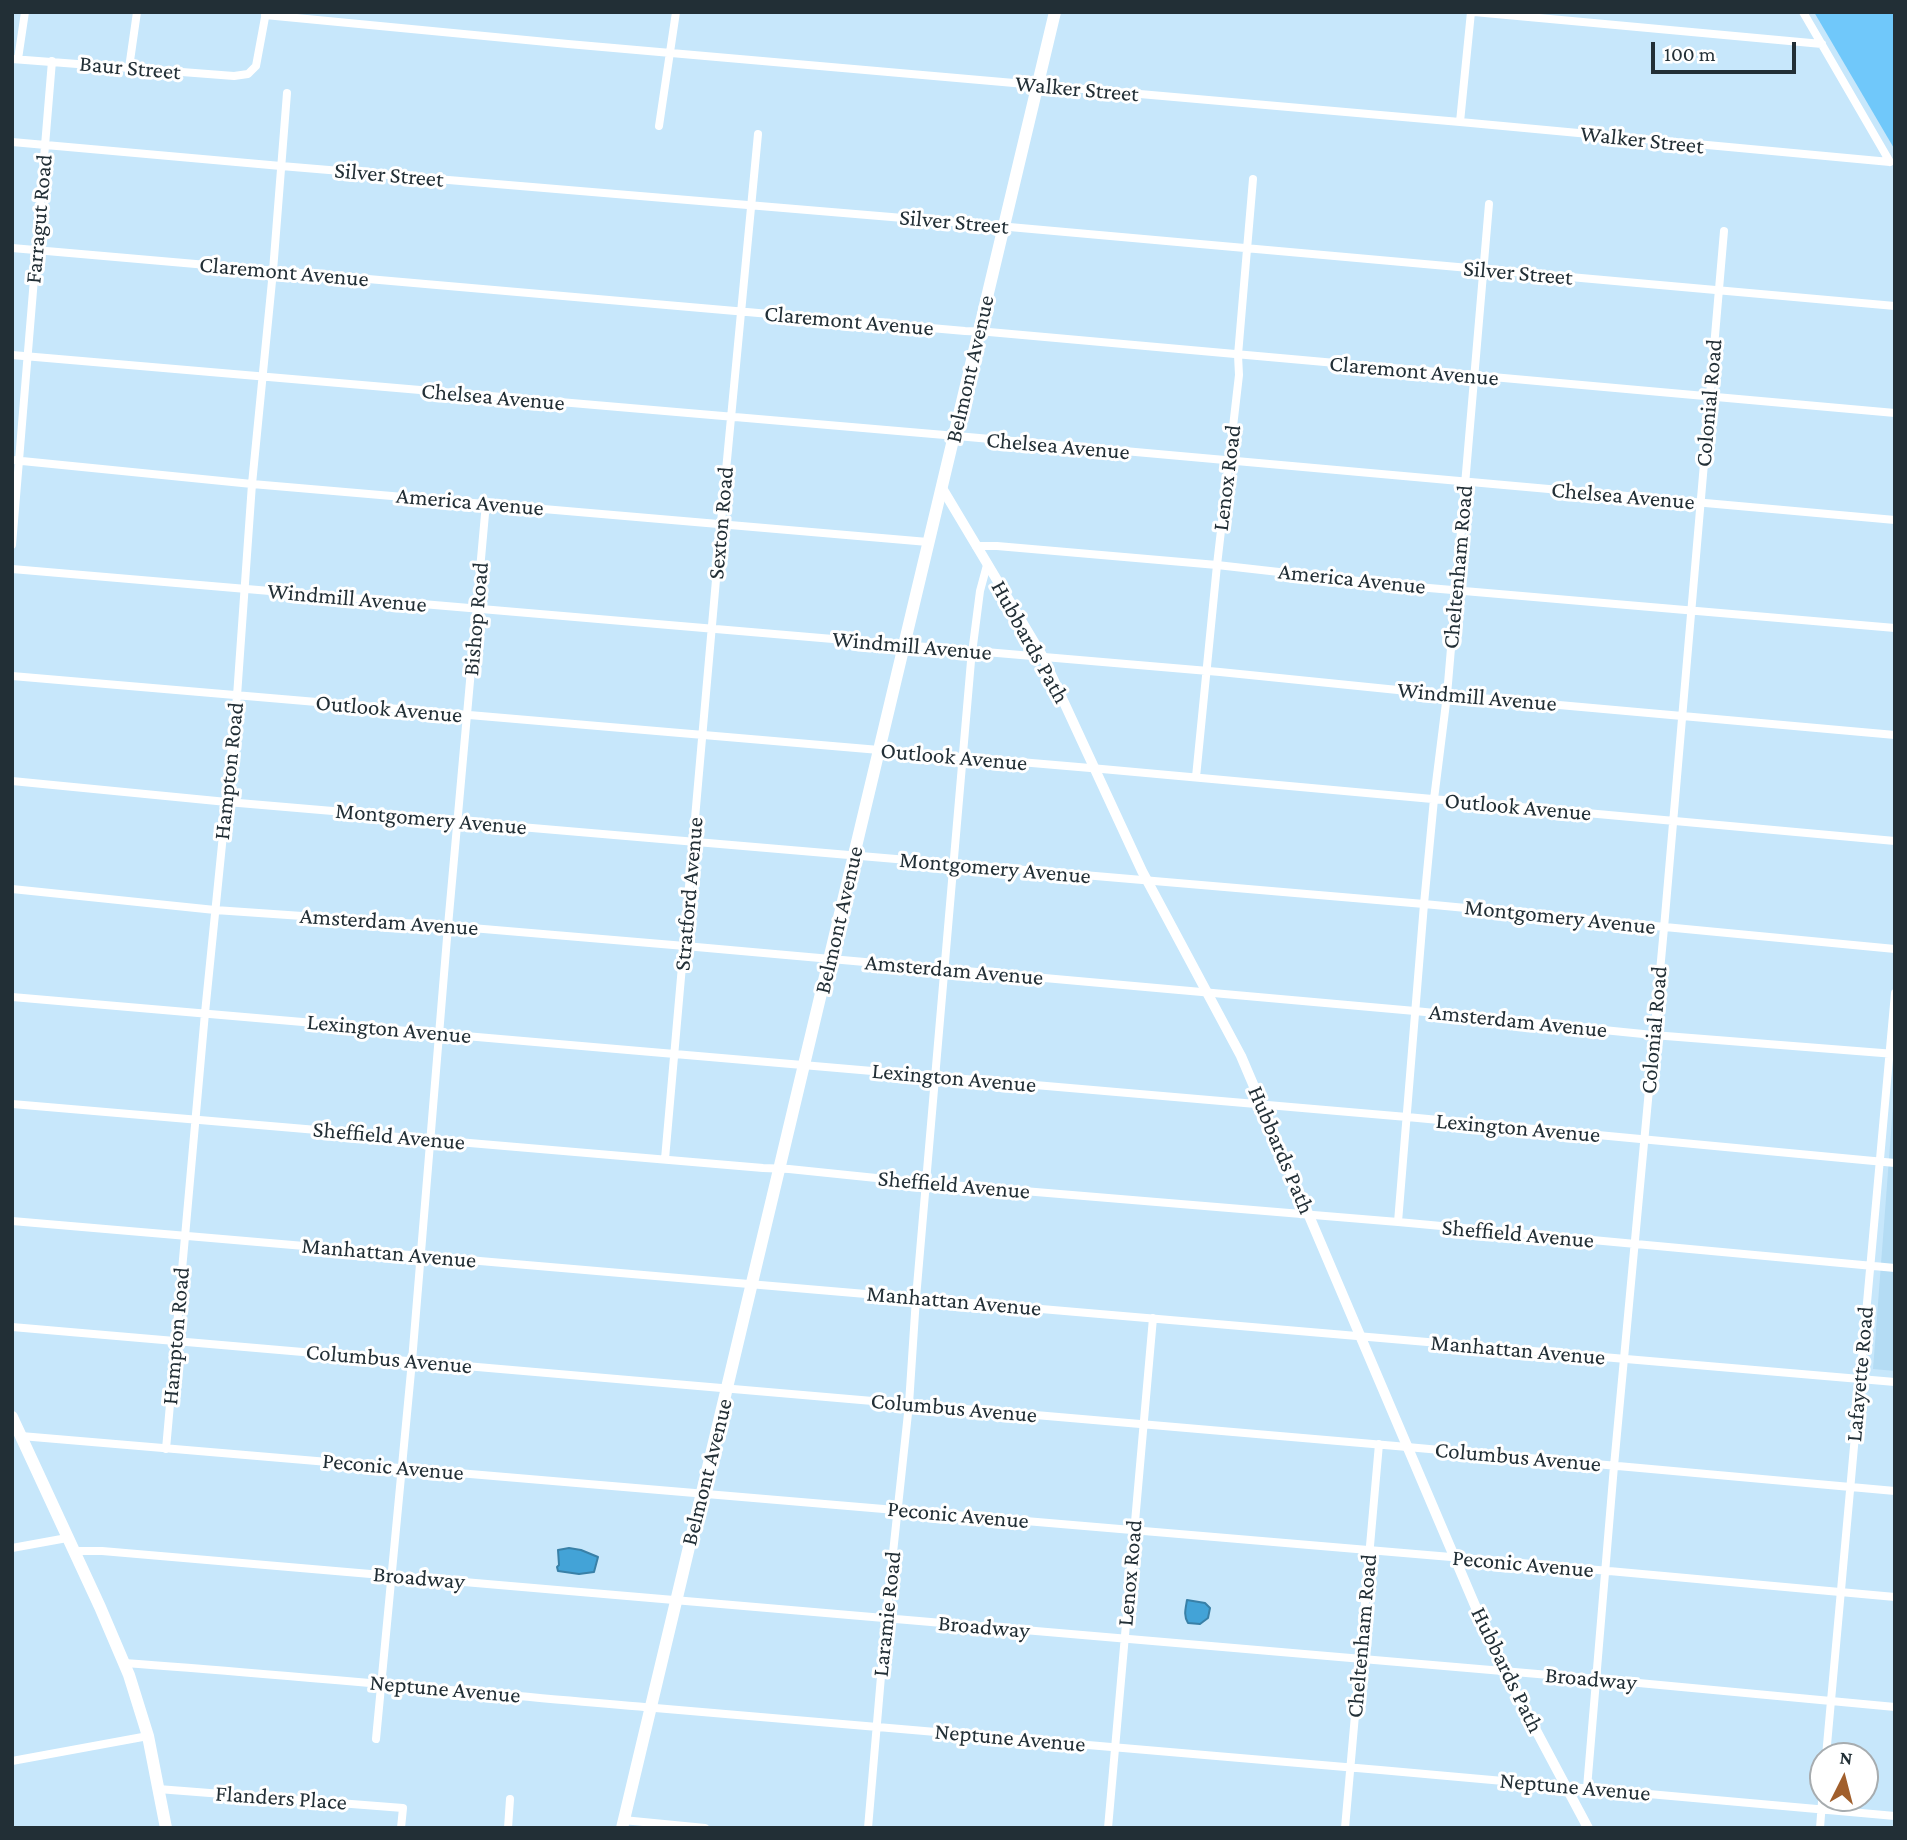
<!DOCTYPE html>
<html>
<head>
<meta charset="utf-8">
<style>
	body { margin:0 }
	#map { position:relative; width:1907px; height:1840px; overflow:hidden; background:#c7e7fb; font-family:"Crimson Pro",serif }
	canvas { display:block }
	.frame { position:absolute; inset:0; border:14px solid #222f36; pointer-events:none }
	.north { position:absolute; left:1809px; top:1742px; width:70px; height:70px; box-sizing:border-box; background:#fff; border:2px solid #a7acaf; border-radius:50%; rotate:6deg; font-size:19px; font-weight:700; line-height:28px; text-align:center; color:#222f36 }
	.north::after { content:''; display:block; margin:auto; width:24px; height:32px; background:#a15f2c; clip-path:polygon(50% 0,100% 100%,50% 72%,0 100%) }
	.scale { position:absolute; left:1651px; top:42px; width:145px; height:32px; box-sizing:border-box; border:4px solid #222f36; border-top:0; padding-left:9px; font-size:21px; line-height:24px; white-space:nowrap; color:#222f36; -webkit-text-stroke:5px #fff; paint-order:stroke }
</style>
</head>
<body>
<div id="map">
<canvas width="1907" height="1840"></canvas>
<div class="frame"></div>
<div class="north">N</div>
<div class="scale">100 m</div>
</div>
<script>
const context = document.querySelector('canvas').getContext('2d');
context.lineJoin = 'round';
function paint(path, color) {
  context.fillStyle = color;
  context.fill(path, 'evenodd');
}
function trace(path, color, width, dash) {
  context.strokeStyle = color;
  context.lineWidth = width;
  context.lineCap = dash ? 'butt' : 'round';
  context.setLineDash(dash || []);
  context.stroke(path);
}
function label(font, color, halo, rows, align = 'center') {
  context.font = font + ' "Crimson Pro",serif';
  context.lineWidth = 6;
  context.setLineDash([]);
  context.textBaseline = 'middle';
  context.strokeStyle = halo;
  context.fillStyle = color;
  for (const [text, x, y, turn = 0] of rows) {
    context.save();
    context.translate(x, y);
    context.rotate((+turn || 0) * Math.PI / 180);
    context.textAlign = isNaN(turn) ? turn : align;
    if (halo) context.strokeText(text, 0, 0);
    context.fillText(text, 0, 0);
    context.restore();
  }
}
paint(new Path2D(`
	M1893,1106H1895V1371L1873,1369Z`), '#b4dcf4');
paint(new Path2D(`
	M1814,12H1895V150Z`), '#70c8fa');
const water = new Path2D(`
	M569,1548L581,1550L598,1557L594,1572L579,1574L558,1571L557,1567L559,1565L558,1550Z
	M1187,1600L1205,1603L1210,1608L1208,1618L1200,1624L1188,1623C1183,1616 1186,1607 1187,1600Z`);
paint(water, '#43a3d7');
trace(water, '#3980a7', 2);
trace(new Path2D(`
	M1474,12L1822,44
	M1803,12L1890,162
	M265,15L568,44L1460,122L1890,162
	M12,59L234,76L248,74L256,66L266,12
	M18,59L25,12
	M129,68L137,12
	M1460,122L1471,12
	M659,126L676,12
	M12,142L281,166L987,225L1895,306
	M12,248L965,331L989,332L1895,413
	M12,355L968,437L1895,520
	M12,460L252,484L928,542
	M12,545L52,61
	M976,546H997L1217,565L1394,585L1895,628
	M12,569L1220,672L1447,695L1895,735
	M12,676L1102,769L1895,841
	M1196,777L1217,565L1239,375L1238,355L1253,179
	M12,781L227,802L1424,904L1895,949
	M12,889L215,910L448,926L685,946L1415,1011L1653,1035L1895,1054
	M12,997L1407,1117L1895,1163
	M12,1104L763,1168L789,1169L915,1182L1398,1222L1895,1268
	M665,1159L721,523L758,134
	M12,1221L1895,1382
	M1398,1222L1424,904L1434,799L1447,695L1489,204
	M12,1327L1396,1446L1895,1491
	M21,1436L1510,1562L1895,1597
	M166,1449L205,1013L237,696L252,484L273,271L287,93
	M12,1548L67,1538
	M74,1551H102L1596,1679L1895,1707
	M124,1663C306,1676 486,1694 667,1709C1076,1744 1486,1778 1895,1816
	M376,1739L412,1361L448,926L486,503
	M1826,1756L1895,993
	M12,1761L148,1736
	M1587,1788L1614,1466L1664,928L1724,231
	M158,1789L403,1808L401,1828
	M623,1820L705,1828
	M508,1828L510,1799
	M868,1828L886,1618L909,1404L916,1298L971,661L980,591L987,565
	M1108,1828L1153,1318
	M1345,1828L1379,1444
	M1820,1828L1823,1789`), '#fff', 8);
trace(new Path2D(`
	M942,488L1043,657L1142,871L1241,1056L1488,1636L1505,1672L1588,1828`), '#fff', 10);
trace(new Path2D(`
	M12,1417L100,1607L129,1675L148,1736L166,1828
	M622,1828L1055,12`), '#fff', 12);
label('23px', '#222f36', '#fff', [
	["Baur Street",130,68,5],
	["Walker Street",1077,89,5],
	["Walker Street",1642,140,6],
	["Silver Street",389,175,5],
	["Farragut Road",39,219,-85],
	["Silver Street",954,222,5],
	["Claremont Avenue",284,272,5],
	["Silver Street",1518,273,5],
	["Claremont Avenue",849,321,5],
	["Belmont Avenue",970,369,-77],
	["Claremont Avenue",1414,371,5],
	["Chelsea Avenue",493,397,5],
	["Colonial Road",1709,403,-85],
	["Chelsea Avenue",1058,446,5],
	["Lenox Road",1227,478,-83],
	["Chelsea Avenue",1623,496,5],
	["America Avenue",470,502,5],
	["Sexton Road",721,523,-85],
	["Cheltenham Road",1458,567,-85],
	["America Avenue",1352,579,6],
	["Windmill Avenue",347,598,5],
	["Bishop Road",476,619,-85],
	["Hubbards Path",1030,642,61],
	["Windmill Avenue",912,646,5],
	["Windmill Avenue",1477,697,5],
	["Outlook Avenue",389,709,5],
	["Outlook Avenue",954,757,5],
	["Hampton Road",229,771,-84],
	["Outlook Avenue",1518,807,5],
	["Montgomery Avenue",431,819,5],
	["Montgomery Avenue",995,868,5],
	["Stratford Avenue",689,894,-85],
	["Montgomery Avenue",1560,917,6],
	["Belmont Avenue",839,920,-77],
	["Amsterdam Avenue",389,922,4],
	["Amsterdam Avenue",954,970,5],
	["Amsterdam Avenue",1518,1021,6],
	["Lexington Avenue",389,1029,5],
	["Colonial Road",1654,1030,-85],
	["Lexington Avenue",954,1078,5],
	["Lexington Avenue",1518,1128,5],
	["Sheffield Avenue",389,1136,5],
	["Hubbards Path",1281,1150,67],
	["Sheffield Avenue",954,1185,5],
	["Sheffield Avenue",1518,1234,5],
	["Manhattan Avenue",389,1253,5],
	["Manhattan Avenue",954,1301,5],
	["Hampton Road",176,1336,-85],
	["Manhattan Avenue",1518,1350,5],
	["Columbus Avenue",389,1359,5],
	["Lafayette Road",1860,1374,-85],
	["Columbus Avenue",954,1408,5],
	["Columbus Avenue",1518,1457,5],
	["Peconic Avenue",393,1467,5],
	["Belmont Avenue",707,1472,-76],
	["Peconic Avenue",958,1515,5],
	["Peconic Avenue",1523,1564,5],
	["Lenox Road",1130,1573,-85],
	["Broadway",419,1578,5],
	["Laramie Road",887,1614,-84],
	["Broadway",984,1627,5],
	["Cheltenham Road",1362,1636,-85],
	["Hubbards Path",1507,1670,64],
	["Broadway",1591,1679,5],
	["Neptune Avenue",445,1689,5],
	["Neptune Avenue",1010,1738,5],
	["Neptune Avenue",1575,1787,5],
	["Flanders Place",281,1798,4]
]);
</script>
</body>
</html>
